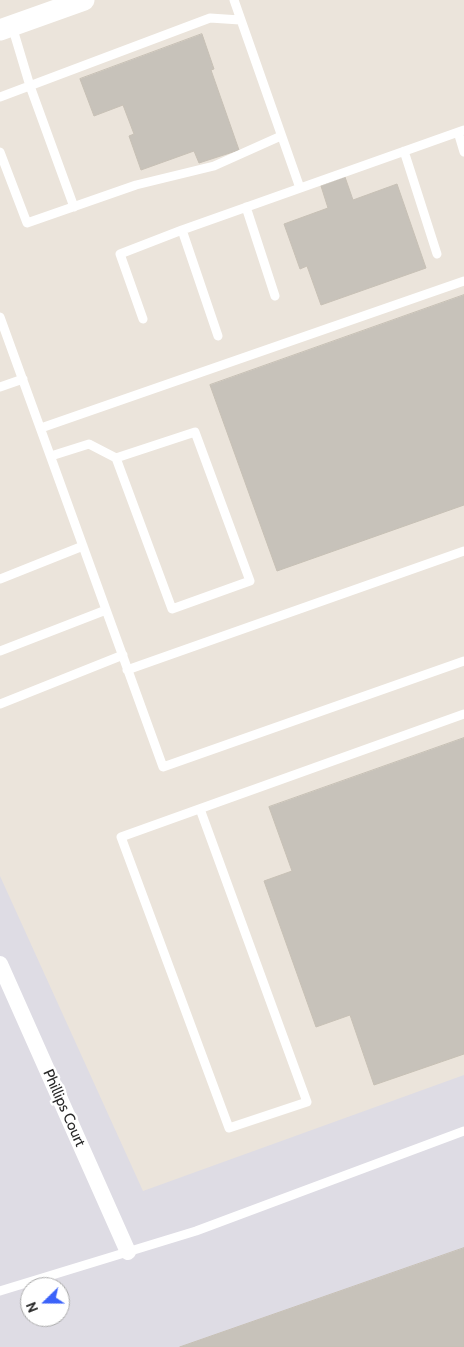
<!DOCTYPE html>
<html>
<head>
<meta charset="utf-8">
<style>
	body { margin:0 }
	#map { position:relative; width:464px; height:1347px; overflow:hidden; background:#ebe4db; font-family:Cabin,sans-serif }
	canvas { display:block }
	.north { position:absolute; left:20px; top:1277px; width:50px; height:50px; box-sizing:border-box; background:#fff; border:1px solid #a9a9a9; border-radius:50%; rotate:248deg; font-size:14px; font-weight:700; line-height:20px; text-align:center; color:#292929 }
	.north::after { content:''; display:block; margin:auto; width:18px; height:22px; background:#3b62f9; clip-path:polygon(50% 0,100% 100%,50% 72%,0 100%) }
</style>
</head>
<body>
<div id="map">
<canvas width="464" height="1347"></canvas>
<div class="north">N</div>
</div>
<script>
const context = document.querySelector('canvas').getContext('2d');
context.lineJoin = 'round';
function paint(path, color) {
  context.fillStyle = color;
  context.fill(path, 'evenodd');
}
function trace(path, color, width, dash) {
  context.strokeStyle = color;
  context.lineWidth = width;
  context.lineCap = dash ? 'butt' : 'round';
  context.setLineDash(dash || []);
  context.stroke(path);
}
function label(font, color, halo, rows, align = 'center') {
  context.font = font + ' Cabin,sans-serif';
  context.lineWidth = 5;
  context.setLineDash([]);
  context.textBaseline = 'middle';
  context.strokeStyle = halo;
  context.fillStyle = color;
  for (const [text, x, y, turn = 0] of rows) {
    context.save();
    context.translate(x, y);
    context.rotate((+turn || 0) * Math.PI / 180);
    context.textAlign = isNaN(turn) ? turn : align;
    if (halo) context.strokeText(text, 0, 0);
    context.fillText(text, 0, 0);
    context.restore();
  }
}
paint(new Path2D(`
	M0,876L143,1191L464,1075V1347H0ZM30,1287H60V1317H30Z`), '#dedce4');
const building = new Path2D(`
	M202,34L214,69L211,70L239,150L199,163L194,151L141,170L129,136L134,134L123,105L94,116L80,79Z
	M345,177L353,200L397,184L426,268L321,305L307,266L300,269L284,224L328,208L321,186Z
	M464,295V505L277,571L210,385Z
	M464,738V1054L374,1085L350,1015L316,1027L264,881L292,871L269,807Z
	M464,1248V1347H180Z`);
paint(building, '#c7c2ba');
trace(building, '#c7c0b5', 1);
trace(new Path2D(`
	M234,0L300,188
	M12,26L30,86L74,207
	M0,97L210,18L240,20
	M458,132L464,152
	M404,151L437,254
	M0,152L27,223L136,185L214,166L281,136
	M246,207L275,296
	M0,317L163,767L464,661
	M143,319L120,254L182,230
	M218,336L182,230L464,130
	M0,387L23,379
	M41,428L464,281
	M51,456L89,444L116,458L195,432L250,581L172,609L116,458
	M0,579L83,546
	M0,651L106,610
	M127,670L464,551
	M0,704L123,655
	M200,809L307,1102L229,1128L121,837L464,714
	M0,1291L196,1231L464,1131`), '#fff', 9);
trace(new Path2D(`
	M0,964L128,1252`), '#fff', 16);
trace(new Path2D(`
	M0,30L84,0`), '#fff', 21);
label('15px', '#292929', '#fff', [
	["Phillips Court",64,1108,66]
]);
</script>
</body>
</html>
